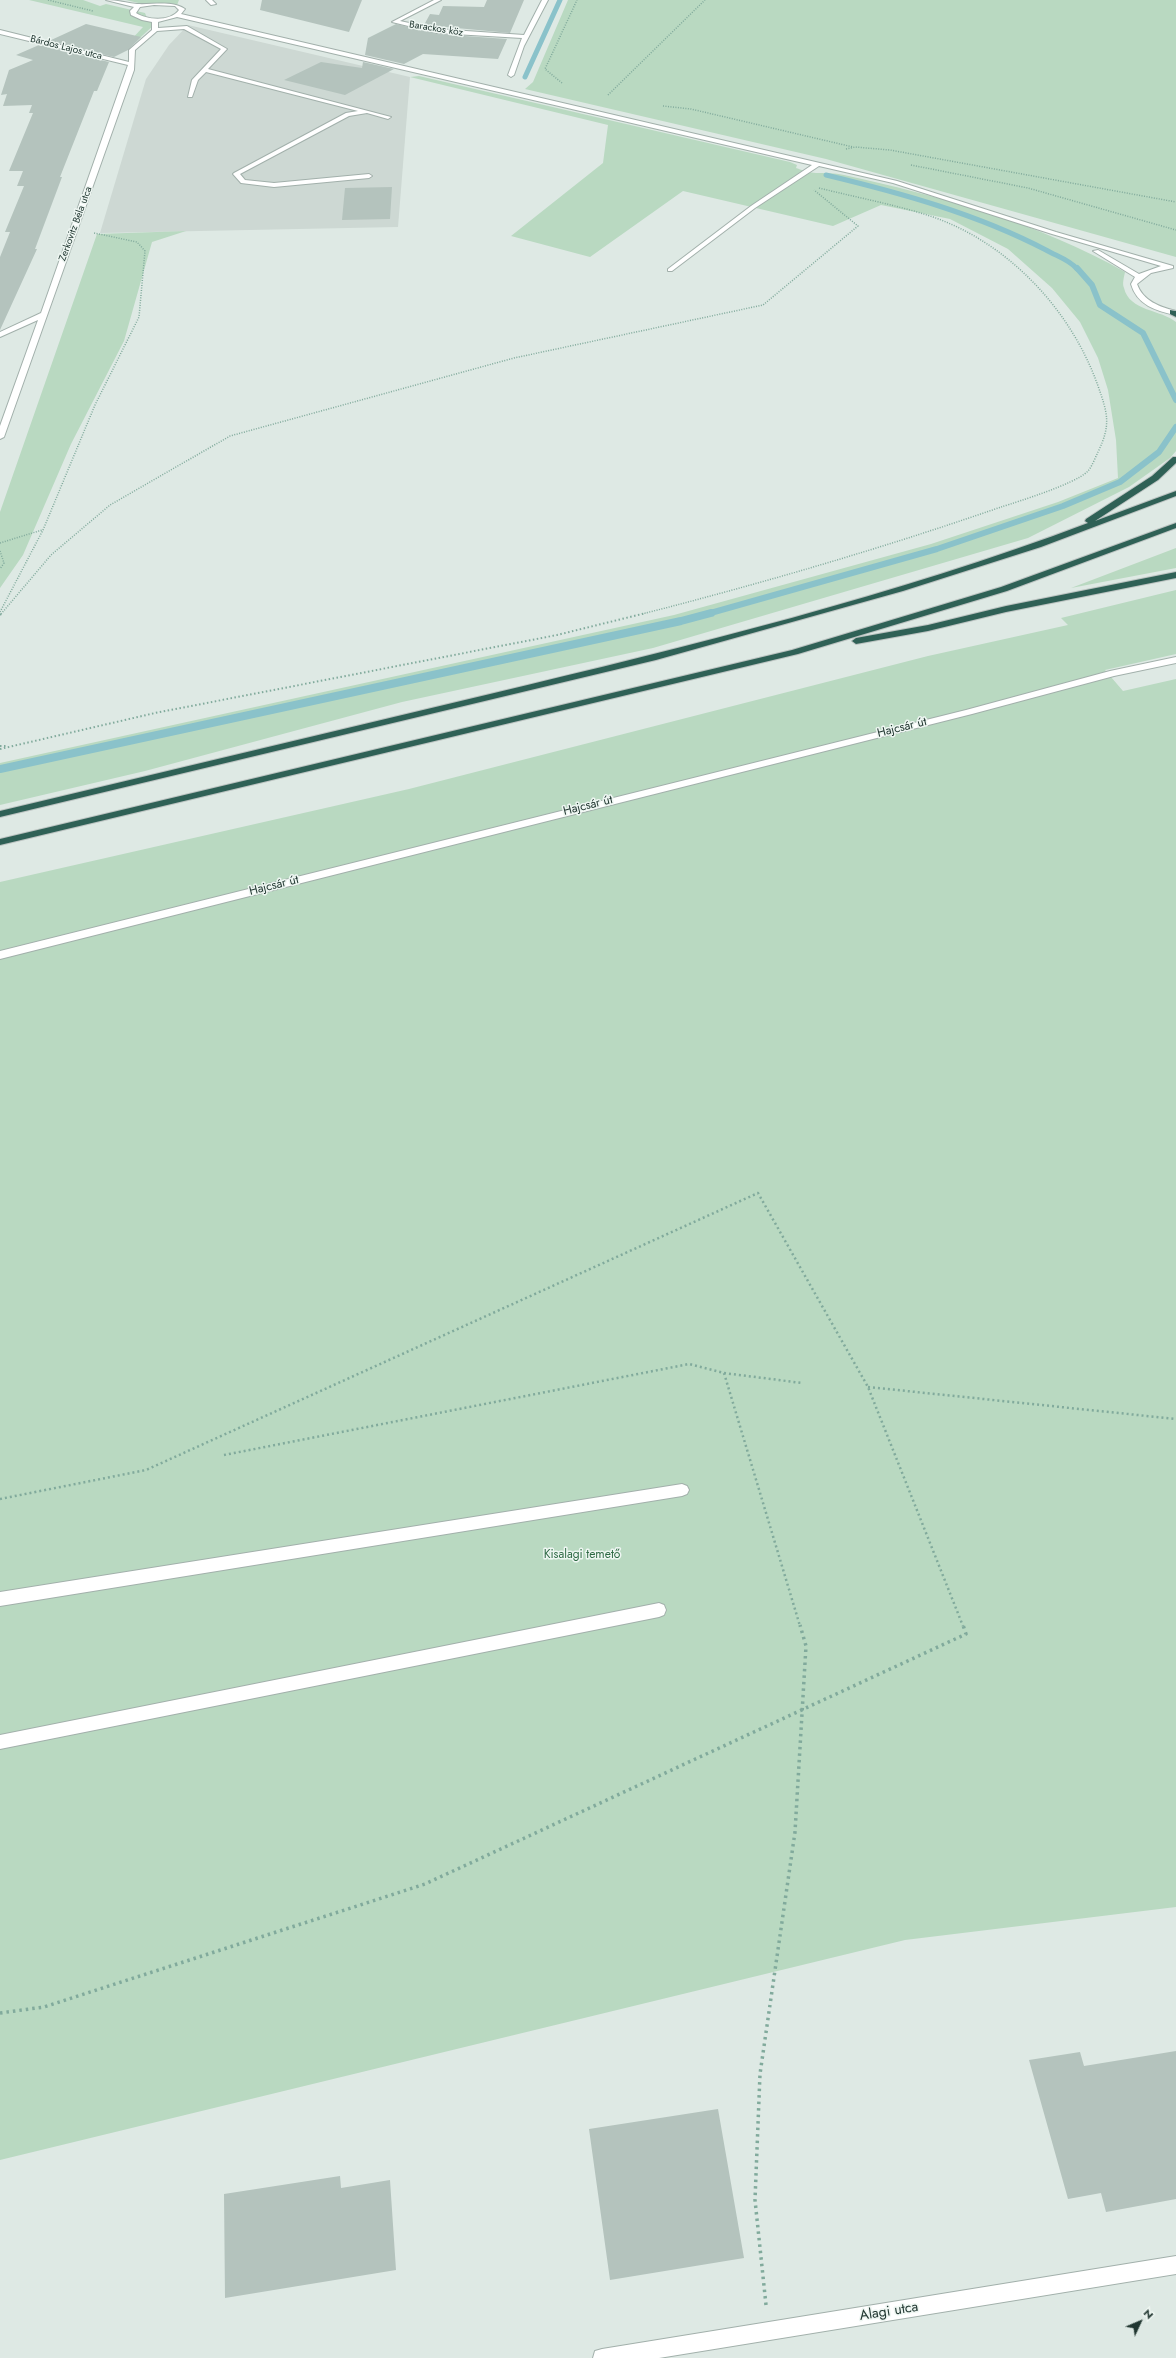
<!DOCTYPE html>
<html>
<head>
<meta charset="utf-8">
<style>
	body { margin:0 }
	#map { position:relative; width:1176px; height:2358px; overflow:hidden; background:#dee9e4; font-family:Jost,sans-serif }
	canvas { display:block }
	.north { position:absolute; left:1120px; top:2302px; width:40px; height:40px; -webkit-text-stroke:3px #eef6f2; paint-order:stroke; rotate:46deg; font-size:11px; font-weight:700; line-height:16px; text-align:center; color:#213731 }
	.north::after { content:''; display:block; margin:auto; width:14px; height:18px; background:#213731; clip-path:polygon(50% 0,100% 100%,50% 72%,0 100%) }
</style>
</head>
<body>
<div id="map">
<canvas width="1176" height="2358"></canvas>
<div class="north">N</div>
</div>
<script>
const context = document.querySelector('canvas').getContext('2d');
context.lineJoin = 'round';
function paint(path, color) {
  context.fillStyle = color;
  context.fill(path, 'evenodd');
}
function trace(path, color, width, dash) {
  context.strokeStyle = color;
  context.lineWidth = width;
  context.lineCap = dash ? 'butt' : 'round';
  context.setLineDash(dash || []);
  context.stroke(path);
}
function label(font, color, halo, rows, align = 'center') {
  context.font = font + ' Jost,sans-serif';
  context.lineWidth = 3;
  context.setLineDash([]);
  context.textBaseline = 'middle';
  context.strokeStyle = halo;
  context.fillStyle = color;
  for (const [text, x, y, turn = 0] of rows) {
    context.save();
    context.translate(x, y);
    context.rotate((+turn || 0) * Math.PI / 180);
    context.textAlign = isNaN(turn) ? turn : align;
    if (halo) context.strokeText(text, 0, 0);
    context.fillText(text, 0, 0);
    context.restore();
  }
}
paint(new Path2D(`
	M188,25L410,77L398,227L100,233L146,79L169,45Z`), '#cdd8d3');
paint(new Path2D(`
	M29,0H83L100,6L106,4L145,13L147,18L155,24L130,47L118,54L143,27Z
	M126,0H179L177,5L151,6Z
	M568,0H1176V257L826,159L525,89L533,82Z
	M419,76L790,162L797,165L796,168C802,170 810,173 816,173C826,173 834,173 844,175C940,196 1039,223 1125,272C1124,277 1122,284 1124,288C1129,311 1162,310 1176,322V451L1170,458L1129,487L1028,538L653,648L402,702L145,771L0,805V763L674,615L931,544L1058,502L1118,478L1116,440L1108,390L1098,358L1080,322L1052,288L1008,249L950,219L881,205L833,226L683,191L590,257L511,236L603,163L608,125L410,77Z
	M186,231L152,242L124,341L71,444L23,555L0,588V512L97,234Z
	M1176,548V568L1071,588Z
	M1176,590V654L1105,670L1123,691L1176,679V1907L905,1940L0,2160V882L409,789L928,656L1068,625L1061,618Z`), '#b9d9c1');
trace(new Path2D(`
	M525,77L560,0
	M826,175C901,193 977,214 1046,250C1056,256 1070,260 1077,269`), '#8ac2ca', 5);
trace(new Path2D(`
	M1077,268L1092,285L1100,305L1143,333L1176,400
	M707,614L937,549L1063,506L1120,482L1159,452L1176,427`), '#8ac2ca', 6);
trace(new Path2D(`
	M0,769L681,621L711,613`), '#8ac2ca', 8);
paint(new Path2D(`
	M262,0H362L349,32L260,10Z
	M487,0H524L510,33L424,25L430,14L439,15L443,6L484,7Z
	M86,24L141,37L128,50L114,57L49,41Z
	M396,24L437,34L507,39L498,59L423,54L404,64L365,55L368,38Z
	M39,45L109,62L97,91H94L60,177H62L35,249H37L0,330V257L10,232H5L24,186H17L23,171H9L33,113H29L32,105L3,106L7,94L1,95L9,70L33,60L16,55Z
	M321,62L362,68L363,62L394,69L345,95L284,80Z
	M392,187L390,219L342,220L345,188Z
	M1176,2051V2199L1106,2212L1101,2193L1068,2199L1029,2060L1080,2052L1084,2066Z
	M718,2109L744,2258L610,2280L589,2129Z
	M340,2176L341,2188L390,2180L396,2270L225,2298L224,2194Z`), '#b4c3bd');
const minor = new Path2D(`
	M106,0C117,0 127,3 137,4C153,5 171,0 185,9L181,14L897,181L1056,232L1173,266V268L1151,273L1137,284C1143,301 1160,307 1176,311V315C1156,311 1137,305 1131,284L1135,277L1093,251L1098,250L1139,274L1161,266L1052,234L893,183L819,166L755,208L672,271H668V269L751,206L812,165L177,17L158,22V28L187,26L227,49L208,69L391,117L388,119L367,113L349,116L240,174L245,180L274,183L369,174L372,176L369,178L274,187L241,183L233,174L234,173L346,113L358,111L206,72L198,80L192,97H188L192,80L221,49L184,29L157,31L135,50L134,70L4,437L0,439V426L38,320L0,337V332L41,313L128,65L0,34V30L129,62V50L152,30V22L142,20L131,15L130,11L134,7ZM154,5L175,6L179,10C170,22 147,20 136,13L140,7Z
	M206,0H212L216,4L211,5Z
	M434,0H441L400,21L437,29L524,35L542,0H548L524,46L514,75L511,77L508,75L522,38L437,33L392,22Z
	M1176,657V663L1114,676L972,714L0,959V951L966,710L1110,671Z
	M682,1484L687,1486L689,1490L687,1494L682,1496L0,1606V1592Z
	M659,1603L664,1605L666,1610L664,1615L659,1617L0,1749V1735Z
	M1176,2256V2274L659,2358H593L595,2351L602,2349Z`);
const highway = new Path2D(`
	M1170,310L1176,311V317L1170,314Z
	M1173,457H1176V463L1158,480L1095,521L1176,491V496L1041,547L903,591L656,660L0,817V811C163,772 327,733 490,694C690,646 895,596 1088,523L1085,521L1086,519L1152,476Z
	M1176,523V528L1007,591L798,654L0,845V839L792,650L1001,587Z
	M1176,572V578L1006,612L928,631L856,644L852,641L856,638L928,625L1006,606Z`);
trace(minor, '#a2b0ab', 2);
trace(highway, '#bcc3c1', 2);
trace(new Path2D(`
	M48,0L93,11
	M562,83L545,69L577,0
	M608,95L705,0
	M663,106L691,109L853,147
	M846,149L855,147L890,150L1176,202
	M911,165L1028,188L1176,230
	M0,543L42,530
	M0,551L4,563L0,569
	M0,612L43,530L95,405L139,317L145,251L137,242L94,233
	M1,614L51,555L110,505L230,436L514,358L763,305L858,226L814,190
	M642,614C763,583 883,548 1001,507C1020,501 1074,484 1087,472C1092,467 1095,458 1098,452C1111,425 1108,414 1098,386C1071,309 1006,240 927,215C892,204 855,197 819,188`), '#81aa9c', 1.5, [1, 1.5]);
trace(new Path2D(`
	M0,615L2,613
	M0,746H7
	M0,749L155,713L557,635L646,613`), '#81aa9c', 2, [1.5, 2.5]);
trace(new Path2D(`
	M724,1373L802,1383
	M868,1387L1176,1419
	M224,1455L689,1364L724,1373L800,1626
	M0,1499L146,1470L758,1193L868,1387L963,1626`), '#81aa9c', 2.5, [2, 3]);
trace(new Path2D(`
	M0,2013L44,2007L425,1884L966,1634L963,1625
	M766,2305L755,2200L760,2074L795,1832L806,1646L800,1625`), '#81aa9c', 3.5, [2.5, 4]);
paint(minor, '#fff');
paint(highway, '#2f6156');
label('10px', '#213731', '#eef6f2', [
	["Barackos köz",436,29,9],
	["Bárdos Lajos utca",66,48,14],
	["Zerkovitz Béla utca",76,224,-70]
]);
label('12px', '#213731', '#eef6f2', [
	["Hajcsár út",902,728,-14],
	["Hajcsár út",588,806,-14],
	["Hajcsár út",274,886,-14]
]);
label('12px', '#2f6a45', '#eef6f2', [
	["Kisalagi temető",582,1555]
]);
label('14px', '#213731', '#eef6f2', [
	["Alagi utca",889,2312,-9]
]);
</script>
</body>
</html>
